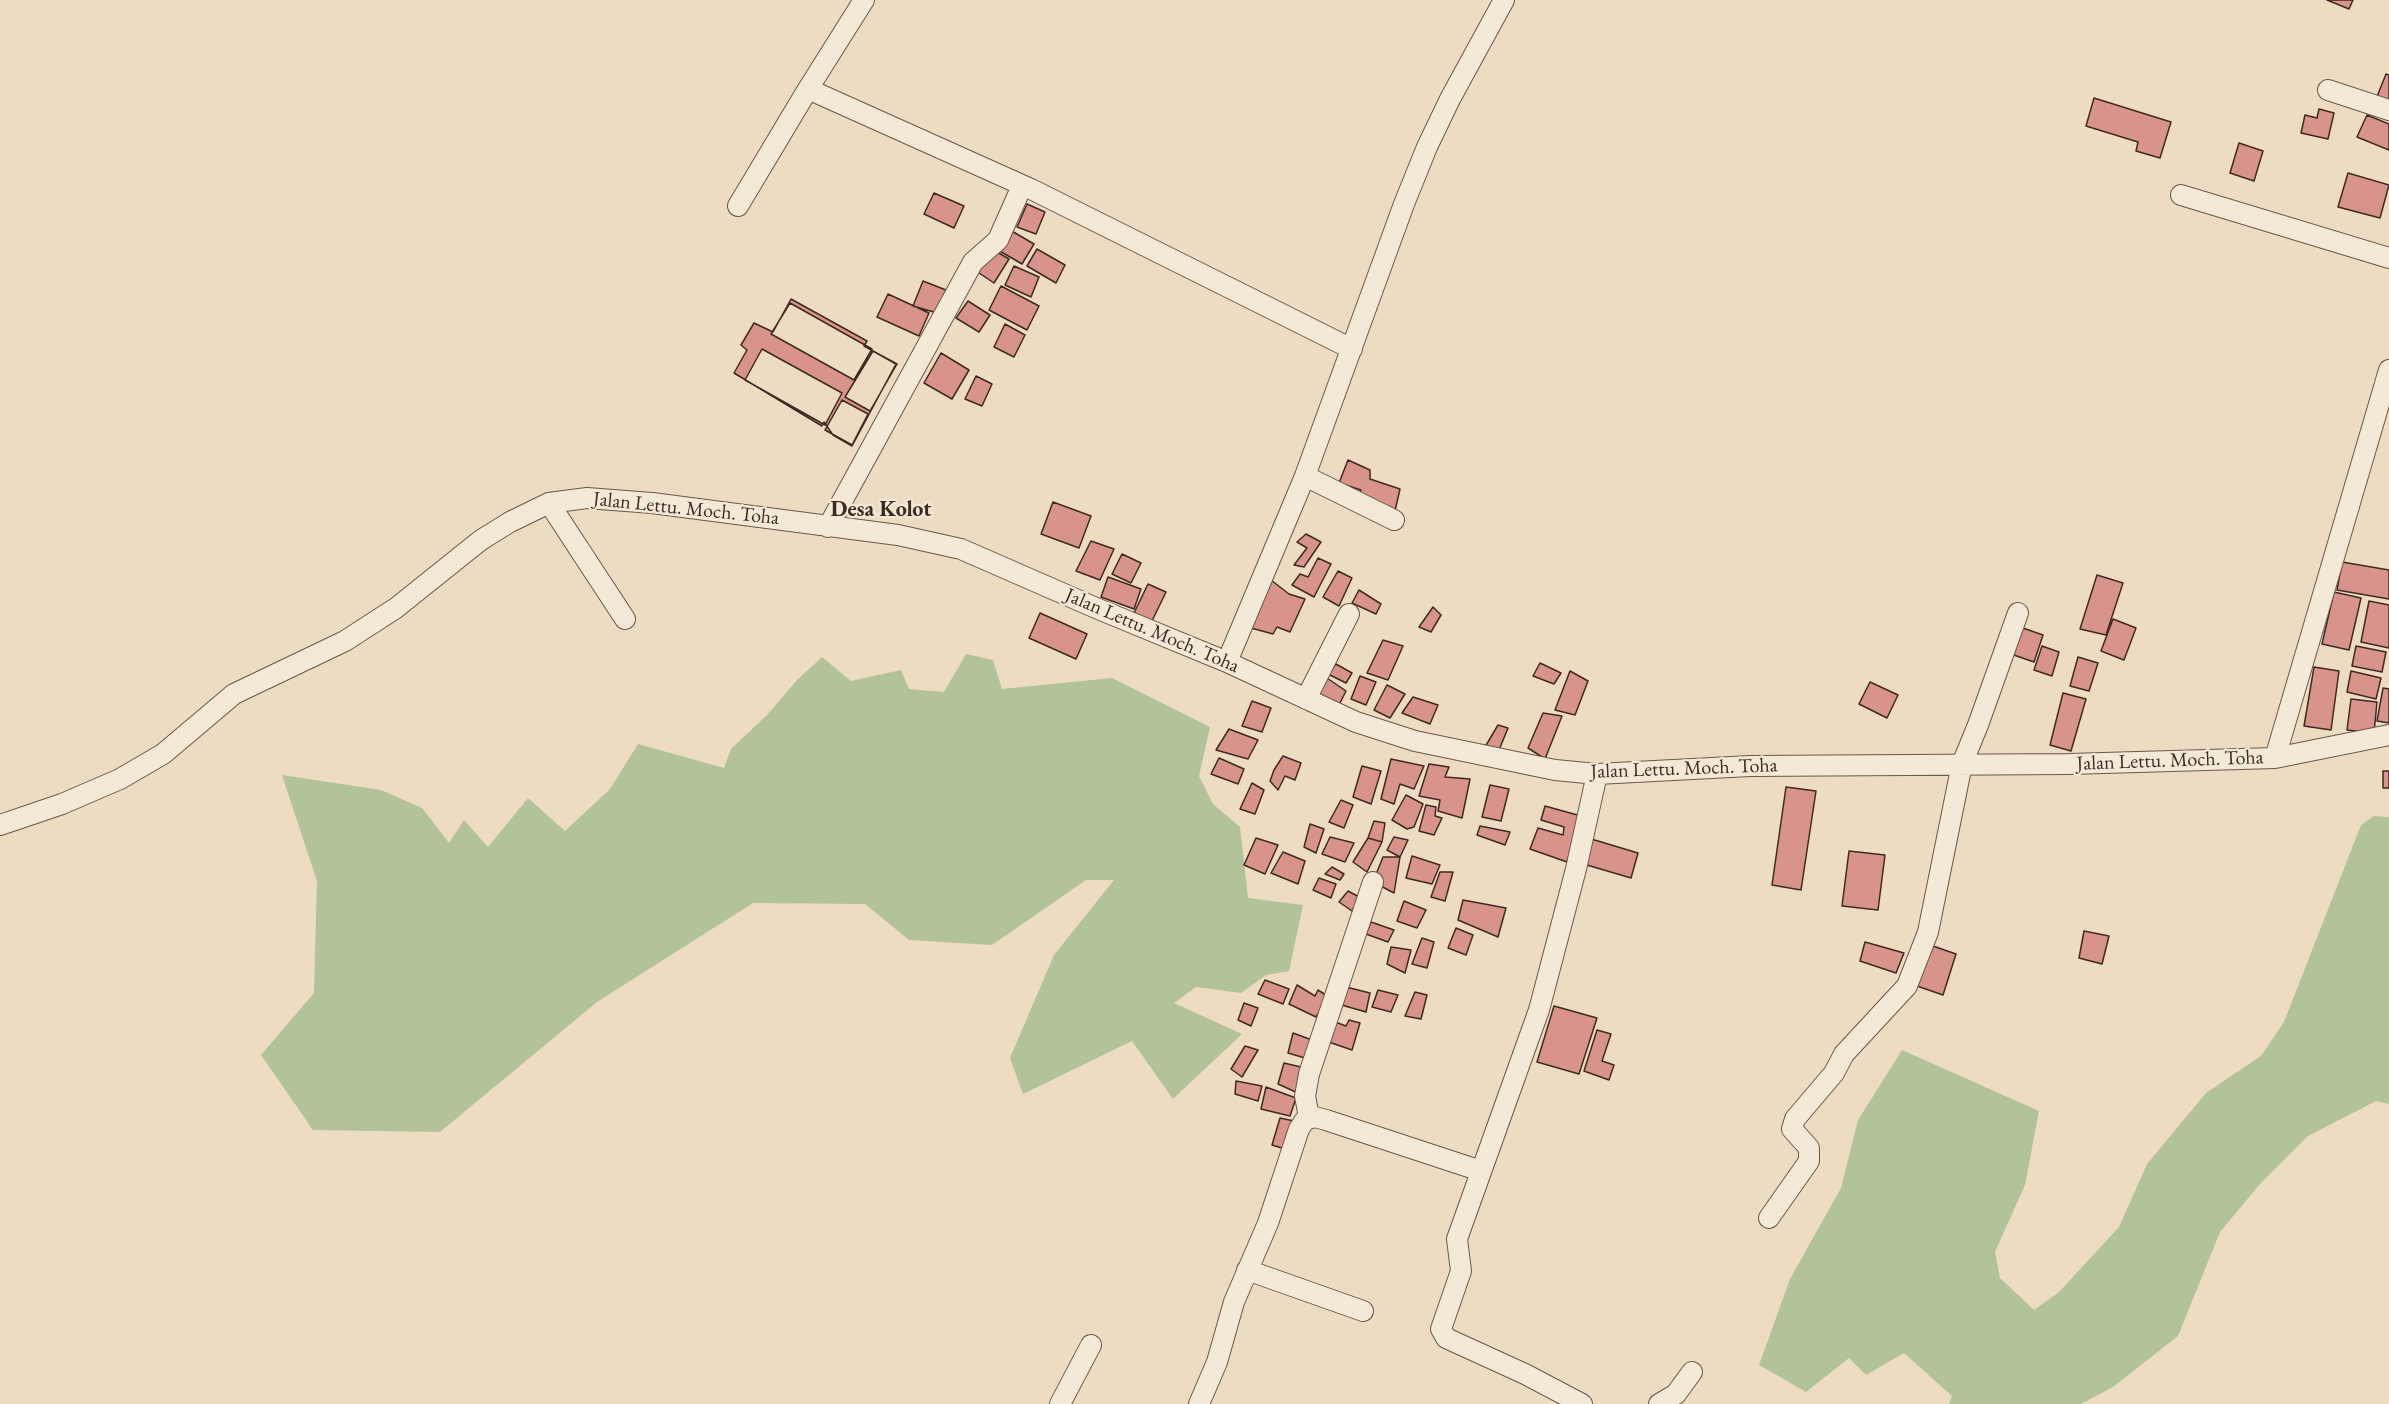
<!DOCTYPE html>
<html>
<head>
<meta charset="utf-8">
<style>
	body { margin:0 }
	canvas { display:block; background:#eedcc2 }
</style>
</head>
<body>
<canvas width="2389" height="1404"></canvas>
<script>
const context = document.querySelector('canvas').getContext('2d');
context.lineJoin = 'round';
function paint(path, color) {
  context.fillStyle = color;
  context.fill(path, 'evenodd');
}
function trace(path, color, width, dash) {
  context.strokeStyle = color;
  context.lineWidth = width;
  context.lineCap = dash ? 'butt' : 'round';
  context.setLineDash(dash || []);
  context.stroke(path);
}
function label(font, color, halo, rows, align = 'center') {
  context.font = font + ' "EB Garamond",serif';
  context.lineWidth = 4.5;
  context.setLineDash([]);
  context.textBaseline = 'middle';
  context.strokeStyle = halo;
  context.fillStyle = color;
  for (const [text, x, y, turn = 0] of rows) {
    context.save();
    context.translate(x, y);
    context.rotate((+turn || 0) * Math.PI / 180);
    context.textAlign = isNaN(turn) ? turn : align;
    if (halo) context.strokeText(text, 0, 0);
    context.fillText(text, 0, 0);
    context.restore();
  }
}
paint(new Path2D(`
	M966,654L993,660L1002,689L1112,678L1210,727L1199,776L1213,804L1240,827L1248,898L1303,905L1289,971L1266,975L1241,993L1196,987L1174,1003L1242,1034L1173,1099L1132,1041L1023,1094L1010,1058L1054,955L1114,880H1086L992,945L909,940L865,904L753,903L597,1002L440,1132L313,1130L261,1055L314,993L317,881L282,775L381,790L422,808L449,843L464,820L488,847L528,798L565,831L610,789L638,744L724,768L731,749L767,715L797,680L822,657L851,681L901,670L909,689L944,692Z
	M2374,816L2389,817V1104L2376,1101L2308,1136L2260,1184L2220,1232L2178,1336L2113,1387L2081,1404H1949L1952,1396L1904,1353L1866,1375L1849,1358L1806,1392L1759,1365L1790,1279L1841,1188L1858,1120L1902,1050L2039,1111L2025,1185L1995,1252L2000,1278L2034,1310L2059,1292L2119,1227L2147,1164L2206,1093L2261,1056L2284,1022L2361,825Z`), '#b2c299');
const building = new Path2D(`
	M2327,0H2353L2349,9Z
	M2386,74L2389,75V104L2376,99Z
	M2094,98L2171,122L2160,158L2136,151L2138,142L2086,126Z
	M2319,109L2334,113L2328,139L2301,133L2305,115L2317,118Z
	M2367,115L2389,124V150L2357,137Z
	M2239,143L2263,151L2254,181L2230,173Z
	M2348,173L2389,185L2380,218L2338,207Z
	M934,193L964,206L954,228L924,214Z
	M1027,204L1045,212L1036,234L1017,227Z
	M1010,230L1034,244L1022,264L998,250Z
	M990,248L1009,259L994,283L976,271Z
	M1037,249L1065,265L1056,283L1027,266Z
	M1014,266L1039,277L1031,297L1005,285Z
	M923,281L946,290L937,313L913,306Z
	M1001,286L1039,306L1027,330L989,310Z
	M888,294L929,313L919,336L877,317Z
	M791,299L867,341L864,346L896,364L852,446L833,435L824,422L822,426L734,373L747,350L741,345L754,323L773,332Z
	M968,301L990,315L979,332L956,318Z
	M790,303L872,349L854,380L771,334Z
	M1005,324L1025,335L1014,357L994,347Z
	M762,349L842,393L825,425L745,380Z
	M873,351L897,364L870,411L845,397Z
	M941,353L969,370L952,399L924,383Z
	M976,376L992,384L982,406L965,399Z
	M842,400L868,414L852,445L825,430Z
	M1348,460L1370,470V479L1400,489L1394,515L1357,496L1361,490L1339,483Z
	M1053,502L1091,516L1079,548L1041,534Z
	M1306,534L1321,542L1304,567L1294,565L1307,548L1297,542Z
	M1091,541L1114,549L1100,580L1076,571Z
	M1122,554L1141,563L1131,583L1112,574Z
	M1318,558L1331,564L1314,597L1292,585L1300,574L1308,577Z
	M2342,562L2389,570V599L2337,590Z
	M1338,571L1352,578L1339,606L1323,597Z
	M2097,575L2123,583L2106,635L2080,629Z
	M1108,577L1141,589L1134,609L1101,597Z
	M1271,580L1289,594L1305,599L1290,632L1277,627L1273,634L1251,628Z
	M1148,584L1166,592L1152,621L1134,613Z
	M1359,590L1381,604L1376,614L1352,603Z
	M2334,592L2361,598L2349,650L2322,644Z
	M2369,601L2389,605V648L2361,642Z
	M1433,607L1441,615L1431,632L1419,627Z
	M1040,613L1087,634L1076,659L1029,638Z
	M2113,619L2136,628L2124,660L2101,651Z
	M2020,627L2043,635L2034,662L2011,654Z
	M1383,640L1403,646L1388,680L1367,673Z
	M2042,646L2059,652L2052,676L2034,670Z
	M2356,646L2386,652L2382,672L2352,666Z
	M2078,657L2098,663L2089,691L2070,686Z
	M1540,663L1561,673L1554,684L1533,676Z
	M1336,664L1352,673L1346,683L1328,674Z
	M2314,667L2339,671L2331,730L2304,726Z
	M1570,671L1588,681L1575,715L1555,710Z
	M2351,671L2381,678L2376,699L2347,692Z
	M1324,676L1346,691L1338,707L1313,695Z
	M1360,676L1376,682L1366,705L1351,699Z
	M1870,682L1898,695L1887,718L1859,704Z
	M1387,685L1405,694L1390,718L1374,710Z
	M2383,688L2389,689V723L2377,721Z
	M2063,693L2086,699L2071,751L2050,745Z
	M1413,697L1438,705L1430,724L1402,713Z
	M2351,699L2377,702L2374,733L2347,730Z
	M1252,701L1271,708L1262,732L1242,726Z
	M1543,713L1562,716L1545,759L1528,748Z
	M1498,725L1508,728L1497,755L1485,747Z
	M1229,729L1258,740L1248,759L1216,750Z
	M1283,756L1301,763L1295,780L1285,776L1278,790L1270,781L1274,770Z
	M1219,758L1244,769L1238,784L1211,774Z
	M1391,759L1424,766L1414,789L1400,784L1394,804L1381,799Z
	M1429,764L1449,767L1445,777L1470,779L1462,818L1438,811L1440,800L1419,796Z
	M1362,766L1381,771L1371,804L1353,797Z
	M2383,771H2389V788H2383Z
	M1252,783L1264,790L1255,814L1240,809Z
	M1490,785L1509,789L1501,821L1482,817Z
	M1786,787L1816,791L1801,890L1772,885Z
	M1406,795L1423,804L1414,827L1407,829L1392,820Z
	M1341,800L1353,805L1344,828L1329,822Z
	M1426,805L1436,807L1435,816L1442,818L1434,835L1419,831Z
	M1545,806L1581,816L1567,862L1530,849L1538,828L1563,835L1564,827L1541,820Z
	M1374,821L1385,823L1382,842L1368,838Z
	M1310,824L1324,829L1316,853L1304,847Z
	M1480,826L1510,832L1505,845L1477,835Z
	M1330,837L1354,843L1345,862L1322,854Z
	M1394,837L1408,840L1400,857L1387,850Z
	M1256,838L1278,845L1265,874L1244,865Z
	M1368,838L1382,842L1367,872L1353,862Z
	M1588,838L1638,853L1631,878L1580,863Z
	M1849,851L1885,855L1878,910L1842,906Z
	M1283,852L1305,861L1298,884L1271,873Z
	M1412,856L1440,865L1432,884L1406,878Z
	M1383,857H1400L1394,893L1373,882Z
	M1332,867L1344,874L1340,880L1325,874Z
	M1440,872H1453L1445,901L1431,897Z
	M1319,878L1336,884L1331,898L1313,890Z
	M1348,891L1361,898L1352,911L1339,902Z
	M1463,900L1506,908L1498,937L1458,920Z
	M1404,901L1426,910L1417,928L1397,921Z
	M1371,922L1394,930L1388,942L1366,934Z
	M1456,928L1473,935L1466,955L1448,948Z
	M2084,931L2109,936L2102,964L2079,958Z
	M1422,938L1434,942L1427,968L1412,964Z
	M1865,942L1904,953L1896,973L1860,961Z
	M1930,945L1956,954L1943,995L1917,986Z
	M1391,947L1411,950L1405,973L1387,964Z
	M1265,980L1289,989L1283,1004L1258,994Z
	M1297,985L1315,996L1318,990L1329,997L1316,1017L1289,1004Z
	M1346,987L1370,993L1366,1012L1338,1004Z
	M1378,990L1398,995L1391,1012L1372,1007Z
	M1415,992L1427,995L1421,1019L1405,1016Z
	M1244,1003L1258,1008L1251,1026L1238,1020Z
	M1554,1006L1597,1018L1579,1074L1537,1062Z
	M1322,1017L1346,1026L1349,1020L1360,1023L1352,1050L1317,1038Z
	M1597,1030L1611,1034L1602,1061L1614,1065L1609,1080L1584,1071Z
	M1293,1033L1312,1040L1305,1058L1288,1053Z
	M1245,1046L1258,1050L1242,1077L1231,1069Z
	M1284,1063L1305,1068L1298,1093L1278,1084Z
	M1236,1081L1262,1086L1258,1101L1235,1094Z
	M1266,1087L1296,1098L1290,1116L1261,1109Z
	M1280,1118L1294,1121L1285,1149L1272,1145Z`);
paint(building, '#d8948b');
trace(building, '#3f2920', 1.5);
const minor = new Path2D(`
	M808,89L864,0
	M2328,90L2389,110
	M2181,195L2389,258
	M738,206L808,89L1031,189L1352,349
	M1305,476L1394,520
	M549,503L625,619
	M828,527L973,262L998,240L1022,186
	M1227,662L1305,476L1404,204L1427,147L1450,99L1504,0
	M1306,699L1349,614
	M2275,758L2389,370
	M0,825L62,804L120,779L163,754L234,694L345,641L396,608L481,540L510,522L549,503L587,498L652,503L898,535L961,549L1096,608L1227,662L1356,722L1415,741L1555,770L1597,774L1750,766L2069,764L2275,758L2389,735
	M1309,1117L1305,1096L1309,1074L1373,882
	M1769,1218L1809,1161V1148L1792,1129L1795,1119L1834,1073L1844,1054L1907,986L1928,932L1962,764L1978,725L2018,613
	M1247,1270L1363,1311
	M1060,1404L1091,1345
	M1199,1404L1217,1362L1234,1302L1268,1223L1299,1129L1305,1120L1315,1117L1326,1120L1481,1171
	M1582,1404L1525,1374L1446,1338L1441,1329L1461,1271L1457,1239L1539,1010L1576,869L1597,774
	M1659,1404L1676,1394L1692,1372`);
trace(minor, '#6b5648', 22);
trace(minor, '#f4e8d7', 20);
label('20px', '#3f2920', '#f4e8d7', [
	["Jalan Lettu. Moch. Toha",686,509,6],
	["Jalan Lettu. Moch. Toha",1152,631,23],
	["Jalan Lettu. Moch. Toha",2170,761,-2],
	["Jalan Lettu. Moch. Toha",1684,769,-2]
]);
label('bold 22px', '#3f2920', '#f4e8d7', [
	["Desa Kolot",881,510]
]);
</script>
</body>
</html>
